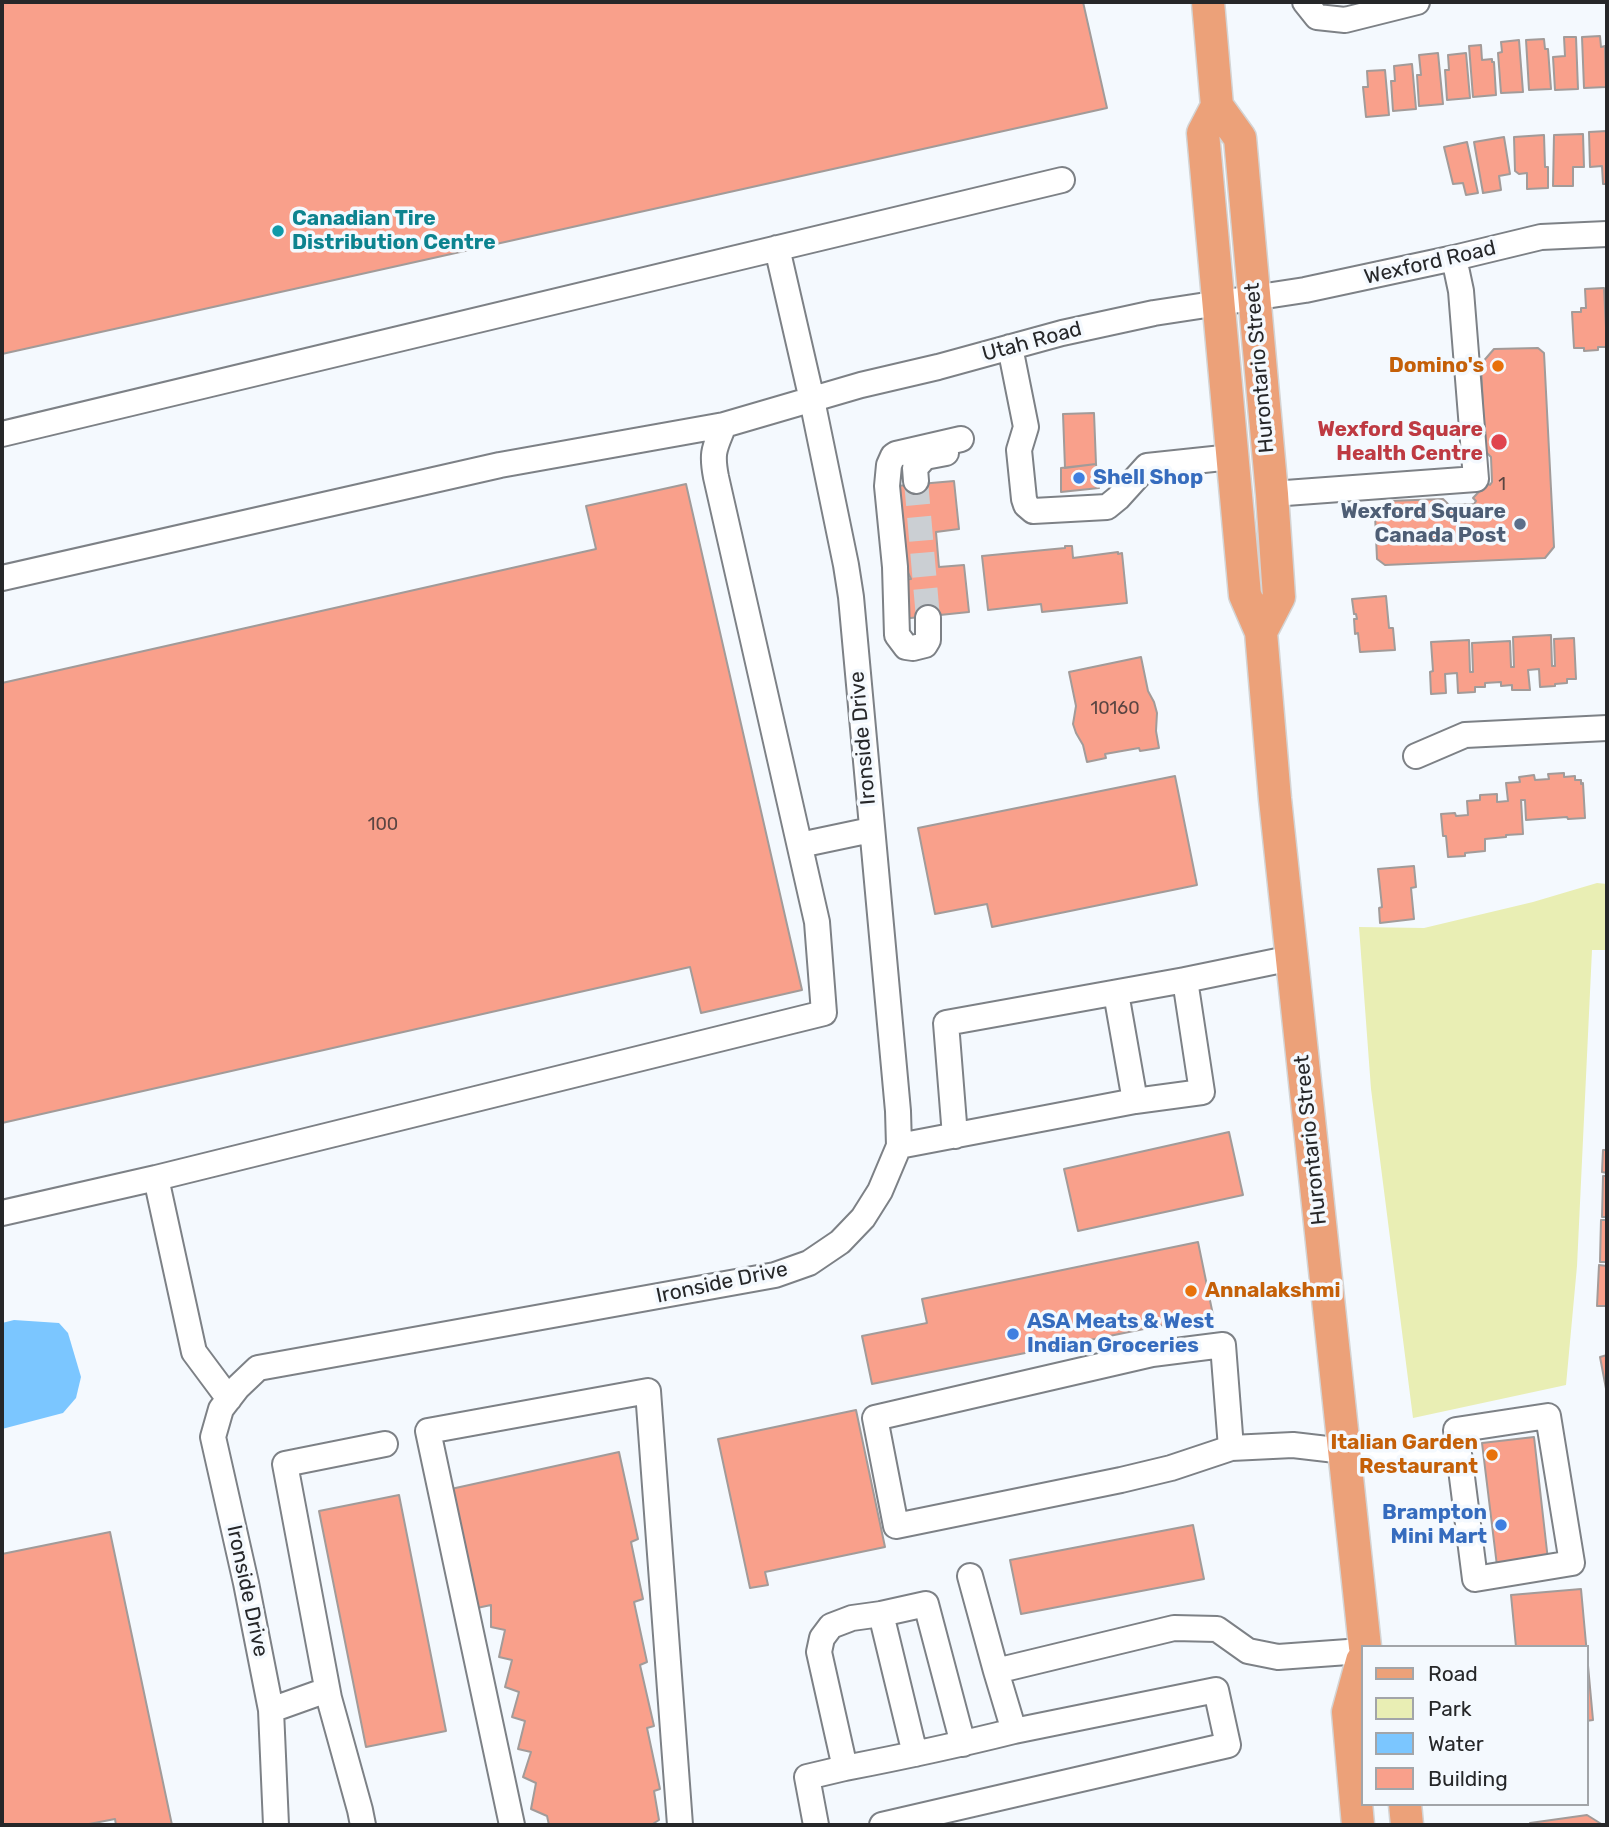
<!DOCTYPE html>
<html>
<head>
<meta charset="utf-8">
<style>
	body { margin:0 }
	#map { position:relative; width:1609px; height:1827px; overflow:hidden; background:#f4f9fe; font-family:Rubik,sans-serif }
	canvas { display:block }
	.frame { position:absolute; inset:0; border:4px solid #262729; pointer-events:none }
	.legend { position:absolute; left:1361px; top:1645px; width:228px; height:161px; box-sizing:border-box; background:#f4f9fe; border:2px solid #a2a5a9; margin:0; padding:9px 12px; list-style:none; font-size:21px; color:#262729 }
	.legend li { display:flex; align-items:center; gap:14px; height:35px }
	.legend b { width:35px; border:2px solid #a2a5a9 }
</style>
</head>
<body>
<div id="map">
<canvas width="1609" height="1827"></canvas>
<div class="frame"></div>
<ul class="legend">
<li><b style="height:9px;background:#eca179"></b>Road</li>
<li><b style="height:19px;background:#e9eeb4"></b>Park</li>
<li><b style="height:19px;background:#7bc6ff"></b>Water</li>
<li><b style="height:19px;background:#f9a08b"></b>Building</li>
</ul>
</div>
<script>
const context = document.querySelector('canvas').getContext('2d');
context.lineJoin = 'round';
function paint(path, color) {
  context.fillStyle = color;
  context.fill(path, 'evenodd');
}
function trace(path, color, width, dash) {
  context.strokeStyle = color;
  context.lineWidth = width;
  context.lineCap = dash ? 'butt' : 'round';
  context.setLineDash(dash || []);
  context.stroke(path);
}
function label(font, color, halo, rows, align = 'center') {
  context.font = font + ' Rubik,sans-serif';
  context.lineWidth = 7;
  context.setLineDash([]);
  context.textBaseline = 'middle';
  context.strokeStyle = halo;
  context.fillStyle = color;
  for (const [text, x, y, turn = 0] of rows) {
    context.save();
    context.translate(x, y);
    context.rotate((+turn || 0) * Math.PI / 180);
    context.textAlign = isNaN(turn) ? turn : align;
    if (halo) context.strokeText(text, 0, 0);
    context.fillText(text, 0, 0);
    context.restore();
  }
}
paint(new Path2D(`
	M1597,883L1607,884V950H1592L1577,1266L1566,1385L1413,1418L1371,1089L1359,927L1424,928L1533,902Z`), '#e9eeb4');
paint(new Path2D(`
	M14,1320L59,1323L68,1333L81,1377L76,1398L63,1413L2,1429V1323Z`), '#7bc6ff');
const building = new Path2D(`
	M2,2H1083L1107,108L2,354Z
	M1600,36L1601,47L1605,46L1606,87L1584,88L1582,37Z
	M1564,37H1576L1578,89L1555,90L1553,57L1565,56Z
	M1544,39L1545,49H1548L1551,89L1529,90L1526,40Z
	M1519,40L1523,92L1501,93L1498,53L1502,52L1501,42Z
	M1481,45L1482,60L1492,59V62H1494L1496,95L1473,97L1469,46Z
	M1438,53L1443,104L1419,106L1417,75H1421L1419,55Z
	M1466,53L1470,98L1447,100L1445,70H1449L1448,55Z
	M1412,64L1416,109L1393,111L1391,81H1395L1394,66Z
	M1385,70L1389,115L1366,117L1363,87H1368L1367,71Z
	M1607,131V184H1603L1602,166L1590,167L1589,132Z
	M1583,134L1584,167H1573V186H1553L1554,135Z
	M1544,135L1545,167H1548V188L1527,189V173L1519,174L1515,171L1514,137Z
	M1504,137L1510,174L1499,176L1501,190L1483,193L1474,142Z
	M1467,142L1478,193L1466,195L1463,183L1453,184L1444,147Z
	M1604,288L1607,347H1598V350L1584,351V348H1574L1572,312H1581V308H1586L1585,289Z
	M1538,348L1544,353L1554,547L1545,558L1385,565L1377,559L1375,515L1388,501L1443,499L1449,505L1474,504L1476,501L1473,498L1487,483L1490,485L1492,482L1491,457L1485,451L1481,364L1494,349Z
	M1094,413L1096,464L1065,468L1063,414Z
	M1096,464L1099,488L1061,492V468Z
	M954,481L959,529L936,532L939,567L964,565L969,612L901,619L897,580L911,579L904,564L897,486Z
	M686,484L802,990L701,1013L690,967L2,1123V683L596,549L586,506Z
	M1065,546H1072L1073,558L1118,552V554L1122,553L1127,603L1042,612L1041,604L988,610L982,556L1065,548Z
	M1386,596L1389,628H1393L1395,650L1360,652L1358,633L1355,634L1354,619H1357L1356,614H1354L1352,599Z
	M1551,635L1552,666H1555L1554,639L1574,638L1576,679H1567V683L1555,684V686L1540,687L1539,669L1528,670L1530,690H1512V685L1501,686V682L1485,683V687H1475V692L1458,693L1457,673L1445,674L1446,693L1431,694L1430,672L1433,671L1431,642L1469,640L1470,672H1473L1472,643L1510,641L1511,667H1514L1513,637Z
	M1141,657L1148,691L1154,702L1157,713L1156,731L1159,748L1140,751L1139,748L1105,754L1106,758L1087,762L1083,745L1076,733L1073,724L1076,706L1069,672Z
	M1564,773V777L1575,776V780H1581V784L1583,783L1585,818L1568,819L1567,817L1526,820L1525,800H1521L1523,834L1506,835V837L1485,839V851L1465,853V856L1448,857L1446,836H1443L1441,814L1455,813L1456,816L1468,815L1467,801L1480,800V795L1497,794V802L1508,801L1506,783L1520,782L1519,777L1534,775L1535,780L1549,779L1548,774Z
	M1175,776L1197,885L992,927L987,904L935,914L918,828Z
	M1414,866L1416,887L1411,888L1414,919L1380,923L1379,908L1382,907L1378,869Z
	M1229,1132L1243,1195L1078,1231L1064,1169Z
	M1603,1150H1607V1173L1602,1172Z
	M1603,1176H1607V1217H1602Z
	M1601,1220H1607V1262H1600Z
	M1198,1242L1213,1315L872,1384L862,1336L927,1323L922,1299Z
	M1599,1265L1607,1266V1306H1597Z
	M1607,1355V1394L1600,1357Z
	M856,1410L885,1547L765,1572L768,1585L750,1588L718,1439Z
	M1534,1437L1548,1560L1497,1566L1482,1443Z
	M619,1452L638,1539L631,1542L643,1599L634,1602L647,1662L640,1665L654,1726L647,1728L660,1789L654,1791L659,1820L651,1825H549L547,1816L531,1809L536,1783L523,1777L531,1752L518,1749L525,1721L512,1717L519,1692L505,1687L512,1660L499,1657L505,1630L491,1627V1605L477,1608L451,1489Z
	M399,1495L446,1731L366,1747L319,1511Z
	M1193,1525L1204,1579L1021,1614L1010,1560Z
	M110,1532L172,1825H116L115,1819L84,1825H2V1554Z
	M1581,1589L1593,1720L1586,1721V1647H1516L1511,1595Z
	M1587,1815L1603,1825H1530V1823Z`);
paint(building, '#f9a08b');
trace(building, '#a29b99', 2);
trace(new Path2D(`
	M916,481L928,618`), '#cbcfd3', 24, [24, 12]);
const minor = new Path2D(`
	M1305,2L1317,17L1345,20L1417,2
	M1010,347L1026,427L1019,450L1024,499L1026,505L1033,511L1107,507L1118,498L1147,466L1232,457
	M2,434L1062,180
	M916,481L915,468L925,457L946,453
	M1272,494L1476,479L1461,291L1454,258
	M2,578L500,465L724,425L861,385L938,367L1062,333L1154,313L1305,290L1454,258L1541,237L1607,234
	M928,618V640L925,645L913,648L906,647L897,635L895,567L887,486L889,465L893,456L896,454L961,439
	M1416,756L1465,735L1607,728
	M800,845L871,830
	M1116,993L1135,1101
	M955,1136L946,1023L1185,980
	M899,1146L1135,1101L1202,1092L1185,980L1292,958
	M2,1213L156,1178
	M229,1399L194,1352L156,1178L824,1013L817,922L716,477C711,451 715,448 724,425
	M1548,1416L1572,1563L1475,1579L1456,1430Z
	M1231,1448L1223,1345L1152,1354L875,1418L896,1526L1121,1480L1171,1468L1231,1448L1293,1445L1387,1456L1459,1449
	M970,1576L996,1671L1174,1628L1217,1629L1248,1651L1278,1657L1362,1651
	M881,1614L915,1754
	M271,1710L327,1690
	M963,1744L926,1604L881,1614L852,1618L831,1626L822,1638L819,1652L845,1768C902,1757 958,1745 1014,1731L996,1671
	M276,1825L271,1710L246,1583L213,1437L221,1409L238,1387L258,1368L775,1275L809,1263L840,1242L863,1218L880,1191L899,1146L898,1111L851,597L846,565L812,400L777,248
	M363,1825L360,1810L329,1698L285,1464L385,1444
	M512,1825L428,1431L648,1391L680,1825
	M816,1825L807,1777L845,1768
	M882,1825L1228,1745L1216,1690L1014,1731`);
const major = new Path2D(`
	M1208,2L1217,106L1240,138L1272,494L1279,597L1261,632
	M1217,106L1203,133L1245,595L1261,632L1275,799L1365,1647
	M1405,1804L1407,1825
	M1358,1825L1348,1712L1362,1661`);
trace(minor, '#7d8186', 28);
trace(major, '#d4d4d4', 35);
trace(minor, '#fff', 24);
trace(major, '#eca179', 32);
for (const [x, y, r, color] of [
	[278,231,7,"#0f9aa8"],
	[1498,366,7,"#e8710a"],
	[1499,442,9,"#e0444e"],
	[1079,478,7,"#3f7fe0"],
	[1520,524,7,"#5c6f8a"],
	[1191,1291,7,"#e8710a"],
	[1013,1334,7,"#3f7fe0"],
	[1492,1455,7,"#e8710a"],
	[1501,1525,7,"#3f7fe0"]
]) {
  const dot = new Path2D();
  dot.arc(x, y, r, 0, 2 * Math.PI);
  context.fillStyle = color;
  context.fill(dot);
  trace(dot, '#f4f9fe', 2.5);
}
label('18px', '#5b4542', null, [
	["1",1502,485],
	["10160",1115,709],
	["100",383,825]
]);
label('bold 21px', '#0d838f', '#f4f9fe', [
	["Canadian Tire",292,219],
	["Distribution Centre",292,243]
], 'left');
label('21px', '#262729', '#f4f9fe', [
	["Wexford Road",1430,263,-13],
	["Utah Road",1032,342,-15],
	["Hurontario Street",1260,368,-95],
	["Ironside Drive",863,738,-95],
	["Hurontario Street",1311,1140,-96],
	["Ironside Drive",722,1283,-12],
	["Ironside Drive",247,1591,78]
]);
label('bold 21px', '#c56008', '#f4f9fe', [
	["Domino's",1484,366],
	["Annalakshmi",1205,1291,"left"],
	["Italian Garden",1478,1443],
	["Restaurant",1478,1467]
], 'right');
label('bold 21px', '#be3a42', '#f4f9fe', [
	["Wexford Square",1483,430],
	["Health Centre",1483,454]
], 'right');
label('bold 21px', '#366cbe', '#f4f9fe', [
	["Shell Shop",1093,478],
	["ASA Meats & West",1027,1322],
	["Indian Groceries",1027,1346],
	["Brampton",1487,1513,"right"],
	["Mini Mart",1487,1537,"right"]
], 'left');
label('bold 21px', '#4e5e75', '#f4f9fe', [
	["Wexford Square",1506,512],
	["Canada Post",1506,536]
], 'right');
</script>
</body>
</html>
